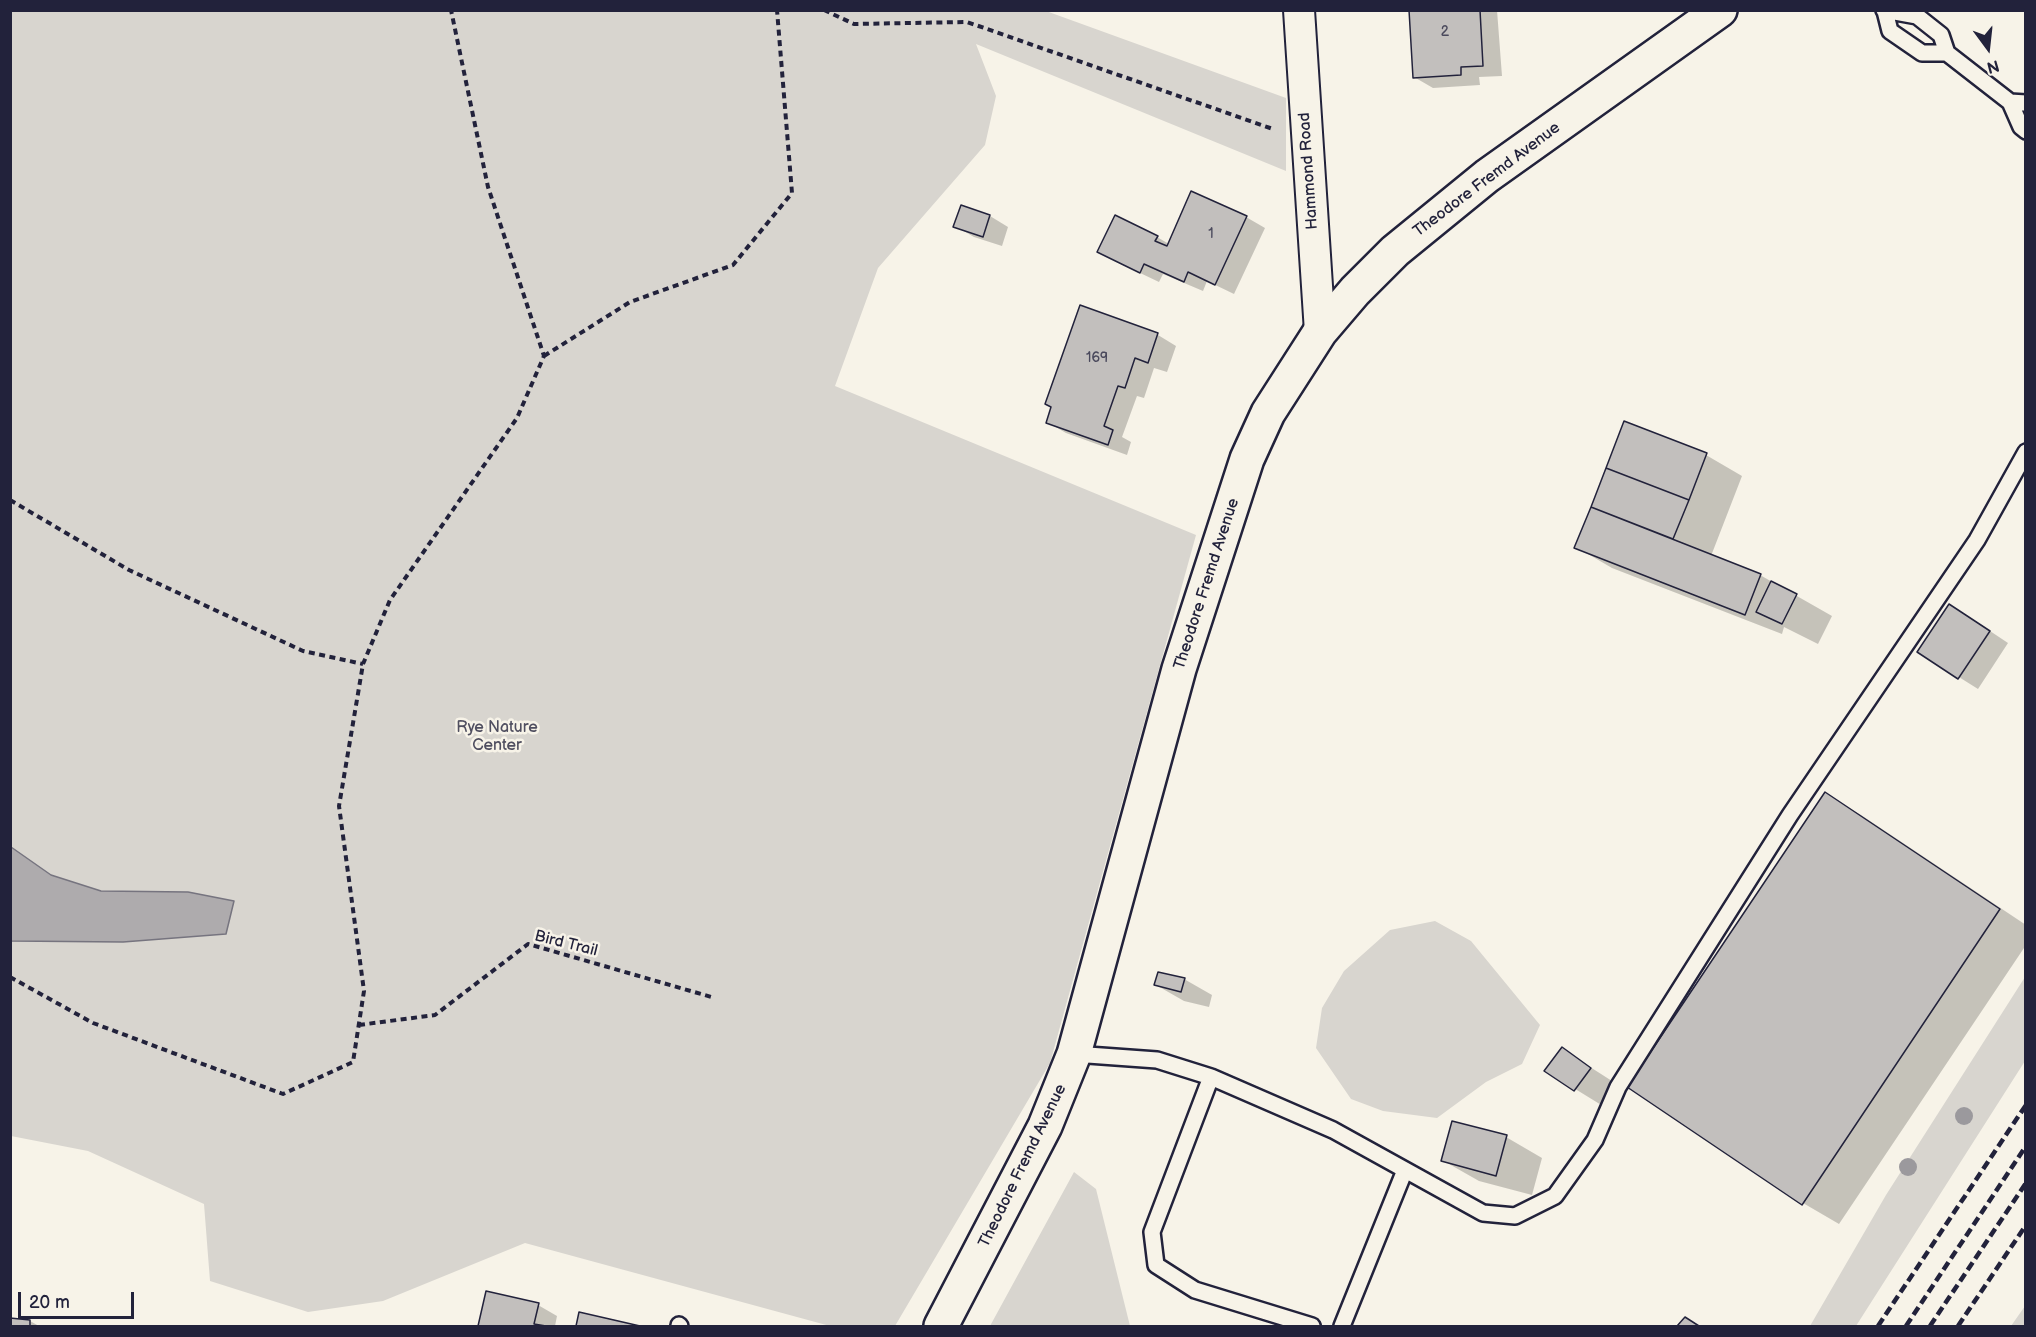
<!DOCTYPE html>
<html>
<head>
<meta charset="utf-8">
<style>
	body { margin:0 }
	#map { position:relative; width:2036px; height:1337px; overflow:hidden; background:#f7f3e8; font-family:"Balsamiq Sans",sans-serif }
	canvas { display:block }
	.frame { position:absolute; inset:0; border:12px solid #22223b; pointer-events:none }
	.north { position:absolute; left:1958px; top:18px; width:60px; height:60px; -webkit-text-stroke:4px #f7f3e8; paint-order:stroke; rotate:165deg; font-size:16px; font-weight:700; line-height:24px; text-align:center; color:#22223b }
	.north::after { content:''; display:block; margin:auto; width:21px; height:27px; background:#22223b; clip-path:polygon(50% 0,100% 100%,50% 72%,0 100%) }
	.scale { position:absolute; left:18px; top:1292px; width:116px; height:27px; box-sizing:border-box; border:3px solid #22223b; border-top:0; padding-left:8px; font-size:18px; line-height:21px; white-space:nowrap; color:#22223b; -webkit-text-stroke:4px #f7f3e8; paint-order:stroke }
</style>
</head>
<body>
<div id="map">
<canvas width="2036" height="1337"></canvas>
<div class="frame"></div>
<div class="north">N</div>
<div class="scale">20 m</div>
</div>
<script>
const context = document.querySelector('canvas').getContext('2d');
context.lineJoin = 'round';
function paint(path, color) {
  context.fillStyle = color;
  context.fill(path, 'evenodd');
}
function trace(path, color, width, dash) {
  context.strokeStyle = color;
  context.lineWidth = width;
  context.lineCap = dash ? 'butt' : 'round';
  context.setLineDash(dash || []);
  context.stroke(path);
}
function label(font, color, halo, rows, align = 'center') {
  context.font = font + ' "Balsamiq Sans",sans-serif';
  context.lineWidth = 5;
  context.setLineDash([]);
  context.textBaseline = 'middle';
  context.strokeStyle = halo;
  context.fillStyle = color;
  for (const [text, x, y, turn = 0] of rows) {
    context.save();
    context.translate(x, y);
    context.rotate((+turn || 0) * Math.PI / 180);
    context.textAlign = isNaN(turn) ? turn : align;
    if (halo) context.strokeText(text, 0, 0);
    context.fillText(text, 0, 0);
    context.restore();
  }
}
paint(new Path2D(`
	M10,11H1046L1286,98V171L976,44L996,96L985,145L878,268L835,386L1196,535L1050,1063L895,1326H830L525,1243L383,1301L308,1312L210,1281L204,1204L88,1151L11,1136Z
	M1435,921L1471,941L1540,1025L1522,1064L1486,1082L1437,1118L1383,1111L1351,1099L1316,1048L1322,1008L1344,971L1390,930Z
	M2025,977V1061L1856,1326H1810L1886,1195Z
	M1074,1172L1096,1189L1130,1326H990Z
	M2025,1306V1326H2011Z`), '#d8d5cf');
const water = new Path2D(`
	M11,847L51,875L101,891L188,892L234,901L226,934L123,942L11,941Z`);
paint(water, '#aeabad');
trace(water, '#76747f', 1.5);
paint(new Path2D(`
	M1412,10H1497L1502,76L1479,77L1480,85L1433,88L1414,77Z
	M990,216L1008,227L1002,246L974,237L955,226Z
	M1246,217L1265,228L1234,294L1207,281L1203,291L1163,274L1159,282L1117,262L1157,237L1169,244Z
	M1081,307L1158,335L1176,346L1167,372L1154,368L1144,398L1137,396L1122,437L1131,442L1127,455L1066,433L1047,422Z
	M1625,423L1706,455L1742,476L1711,556L1760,575L1832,616L1818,644L1784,627L1782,634L1612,568L1576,547Z
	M1969,617L2008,643L1978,689L1919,652Z
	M1825,794L1861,815L2026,925V945L1839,1224L1803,1203Z
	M1184,979L1212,995L1209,1007L1184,1001L1156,985Z
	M1562,1049L1626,1090L1611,1111L1546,1071Z
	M1506,1137L1542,1158L1532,1195L1479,1181L1442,1160Z
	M487,1293L538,1305L557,1316L555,1326H480Z
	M580,1314L634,1326H577Z
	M10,1319L30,1321L39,1326H10Z`), '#0003');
const building = new Path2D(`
	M1409,10H1480L1483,66L1461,67V75L1413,78Z
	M1191,191L1247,216L1215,285L1188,272L1184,282L1144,264L1140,273L1097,252L1115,215L1158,236L1155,241L1167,246Z
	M961,205L990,215L983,237L953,227Z
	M1080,305L1158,333L1148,363L1135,358L1125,388L1118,386L1104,426L1113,430L1108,445L1046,423L1051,407L1045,404Z
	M1624,421L1707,453L1689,500L1606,468Z
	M1606,468L1689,500L1673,539L1591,507Z
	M1591,507L1761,574L1745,615L1574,548Z
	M1771,581L1797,594L1782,624L1756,612Z
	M1949,604L1990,631L1958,679L1917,652Z
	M1825,792L2000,909L1802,1205L1627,1087Z
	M1158,972L1185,978L1181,992L1154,985Z
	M1562,1047L1591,1068L1574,1091L1544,1071Z
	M1452,1121L1507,1135L1496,1176L1441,1161Z
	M486,1291L539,1303L534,1324L546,1326H478Z
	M579,1312L640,1326H576Z
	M1685,1317L1699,1326H1677Z
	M10,1318L30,1320V1326H10Z`);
paint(building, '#c2bfbd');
trace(building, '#22223b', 1.5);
const service = new Path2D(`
	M1884,10L1917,16L1941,35L1947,53L2010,102L2021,127L2026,131
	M1885,11L1890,31L1922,53H1947
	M2010,102L2026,103
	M1074,1054L1157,1060L1211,1077L1333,1130L1483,1213L1515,1216L1555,1196L1595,1140L1618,1087L1790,815L1977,540L2026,452
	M1211,1077L1152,1232L1156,1265L1195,1290L1312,1326
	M679,1325L680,1326
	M1342,1326L1405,1170`);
const minor = new Path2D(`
	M1299,10L1320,332`);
const tertiary = new Path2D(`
	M941,1326L1045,1126L1074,1054L1179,669L1247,459L1268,413L1320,332L1355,291L1395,251L1487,176L1720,10`);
trace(service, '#22223b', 20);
trace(minor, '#22223b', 34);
trace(tertiary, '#22223b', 38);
trace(new Path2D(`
	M824,10L854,24L967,22L1273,129
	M544,356L630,302L733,265L792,193L777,10
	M10,500L129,570L303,651L363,664
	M10,977L93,1023L283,1094L353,1062L364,991L339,806L363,664L390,600L517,418L544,356L488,187L451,10
	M359,1025L435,1015L528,944L715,998`), '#22223b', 4, [6, 4.5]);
trace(service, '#f7f3e8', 15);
trace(minor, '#f7f3e8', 30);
trace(tertiary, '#f7f3e8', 33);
trace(new Path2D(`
	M1878,1326L2026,1105
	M1906,1326L2026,1146
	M1930,1326L2026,1183
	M1958,1326L2026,1225`), '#22223b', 4.5, [9, 4.5]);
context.fillStyle = '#9b999d';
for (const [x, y] of [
	[1964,1116],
	[1908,1167]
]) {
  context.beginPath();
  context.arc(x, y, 9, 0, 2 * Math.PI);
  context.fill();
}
label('14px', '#4a495c', null, [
	["2",1445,32],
	["1",1211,234],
	["169",1097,358]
]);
label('16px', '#22223b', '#f7f3e8', [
	["Hammond Road",1309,171,-94],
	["Theodore Fremd Avenue",1487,180,-37],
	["Theodore Fremd Avenue",1207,584,-72],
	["Bird Trail",566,944,14],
	["Theodore Fremd Avenue",1023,1166,-64]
]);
label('16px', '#504f60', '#f7f3e8', [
	["Rye Nature",497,728],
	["Center",497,746]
]);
</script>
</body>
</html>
